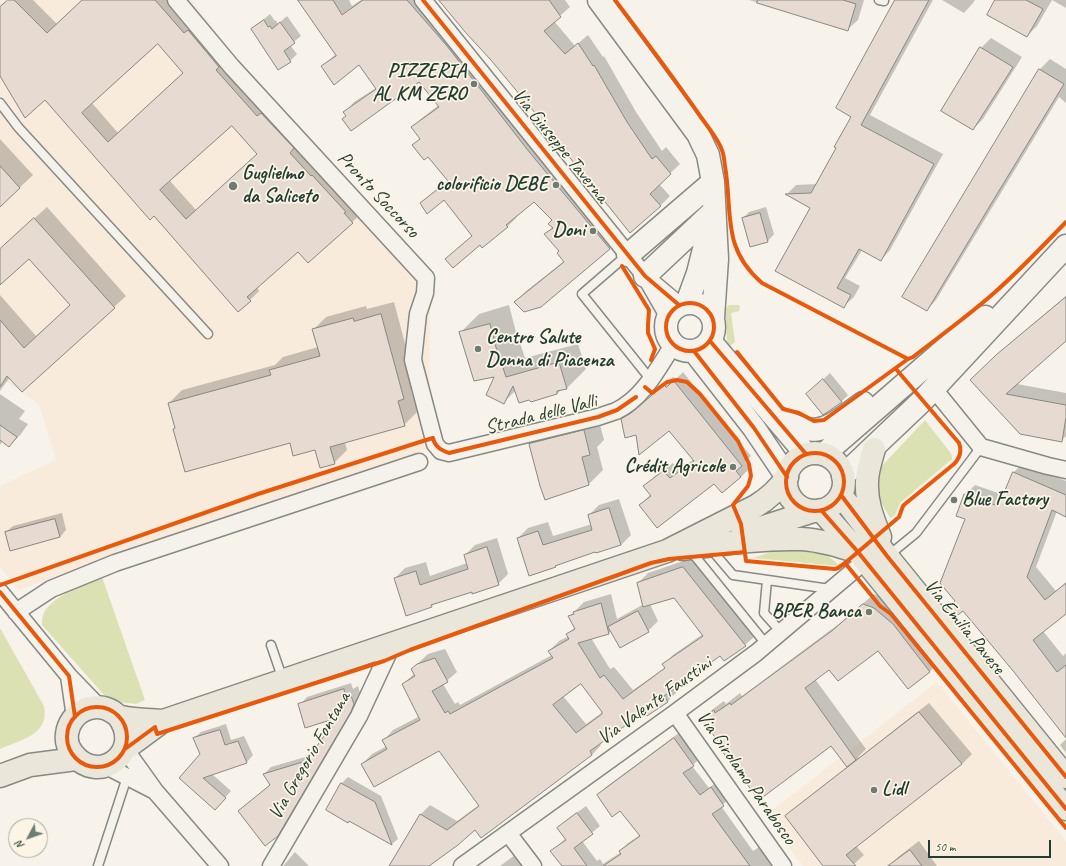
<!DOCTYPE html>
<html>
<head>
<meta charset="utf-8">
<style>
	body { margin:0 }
	#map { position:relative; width:1066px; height:866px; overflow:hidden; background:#f7f3ea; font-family:Caveat,sans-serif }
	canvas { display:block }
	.north { position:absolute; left:8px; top:818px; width:40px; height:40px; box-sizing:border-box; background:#fcf5e5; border:1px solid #a4ab9e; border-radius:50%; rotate:229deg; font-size:11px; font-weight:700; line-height:16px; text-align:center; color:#1f3d34 }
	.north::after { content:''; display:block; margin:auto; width:14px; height:18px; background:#6b7d74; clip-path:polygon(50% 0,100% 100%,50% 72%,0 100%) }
	.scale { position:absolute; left:928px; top:840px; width:123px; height:18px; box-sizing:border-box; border:2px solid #1f3d34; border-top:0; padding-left:5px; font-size:12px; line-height:14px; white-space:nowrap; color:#1f3d34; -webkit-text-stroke:3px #fcf5e5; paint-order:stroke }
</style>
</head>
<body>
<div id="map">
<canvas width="1066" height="866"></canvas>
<div class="north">N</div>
<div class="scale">50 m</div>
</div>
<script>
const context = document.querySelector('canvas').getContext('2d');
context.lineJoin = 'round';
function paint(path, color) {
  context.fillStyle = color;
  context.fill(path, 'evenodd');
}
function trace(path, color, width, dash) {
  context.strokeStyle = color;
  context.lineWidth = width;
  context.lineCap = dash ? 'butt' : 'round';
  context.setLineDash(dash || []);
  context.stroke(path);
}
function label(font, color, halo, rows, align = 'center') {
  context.font = font + ' Caveat,sans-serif';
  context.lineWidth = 3.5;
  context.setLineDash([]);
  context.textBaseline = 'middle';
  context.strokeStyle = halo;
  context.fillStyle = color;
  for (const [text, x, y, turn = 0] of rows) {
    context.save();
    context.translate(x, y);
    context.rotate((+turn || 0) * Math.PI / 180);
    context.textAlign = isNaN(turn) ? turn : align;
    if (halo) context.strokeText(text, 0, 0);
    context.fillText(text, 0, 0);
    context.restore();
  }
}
paint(new Path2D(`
	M0,0H192L222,41L432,273L430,318L429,449L19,590L0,567V486L56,460L39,404L0,378Z
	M937,682L1066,841V866H803L765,816Z`), '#f8ebdc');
paint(new Path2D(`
	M729,305H739L740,308L739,311L731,313L735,342L730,346L727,342L725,310Z
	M925,420L950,452L952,456V459L900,503L895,515L890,518L881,502L876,490L878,470Z
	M793,544L826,554L840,566L753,558Z
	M102,577L145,700L136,704L119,702L104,695L42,625C42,622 42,618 43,615C49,597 86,584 102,577Z
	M0,628L44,706C50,735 20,740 0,749Z`), '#dce1b3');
paint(new Path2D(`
	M9,0H33L57,24L83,0H173L362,213L308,262L298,250L257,287L259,291L250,300L155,215L45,99L0,74V8ZM158,43L184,72L118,133L92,103ZM232,125L258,154L196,210L170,181Z
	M299,0H349L352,6L361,0H425L619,239L609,248L516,302L525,292L564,261L560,250L545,234L553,227V220L534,201L516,215L517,217L507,227L480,244L446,259L473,235L444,199L421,203L431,194L448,180L428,156L414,145L420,138L412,127L422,118L439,105L419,81L347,115L345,112L354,102L376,88L359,63L322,66L336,54Z
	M441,0H565L570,7L554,21L575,46L588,35L603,57L604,56L636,112L662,151L666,147L680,164L659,184L670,196L660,206L547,125Z
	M749,0H864L858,20L848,29Z
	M897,0H933L870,115L943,154L890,250L881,260L862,250L845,278L860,286L854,297L844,306L776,271L811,208L787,194L796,185L817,184L837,148L852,116Z
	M942,0H975L973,3L964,13Z
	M997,0H1066V8L1052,0L1037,26L1027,36Z
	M270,14L275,21L276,20L278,24L287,16L301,36L290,45L297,54L290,61L278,69L252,29Z
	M991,38L1022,57L983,119L973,129L981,48Z
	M1050,59L1066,69V103L1059,97L936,300L927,310L904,297L1040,69Z
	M0,139L33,175L0,206Z
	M47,207L126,296L22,391L10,377L0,391V295L36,336L71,305L29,258L0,284V249Z
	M766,207L774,234L768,241L751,246L743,218L749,212Z
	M1066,296V340L1017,384L1066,393V436L1061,441L1020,433L982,369L1008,345Z
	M394,302L416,385L411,390L417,412L404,425L345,442L347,450L334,463L315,449L290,442L176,427L169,403L182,390L275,365L283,357L318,347L313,330L326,317L366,306L367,309Z
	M509,305L518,340H519L525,358L578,344L586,369L567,388L562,389L557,394L516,390L504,402L495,376L460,333L479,314Z
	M683,372L751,456L745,462L750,468L741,477L714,483L640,505L651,494L645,486L654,477L673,463L679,470L694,459L669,430L637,434L622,419L631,410L642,404L673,377L676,379Z
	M830,373L848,395L842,401L824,413L814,388Z
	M0,394L25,411L19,419L28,424L21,434L9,446L3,441L0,445Z
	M598,417L604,440L597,447L603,470L588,485L530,444L544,430Z
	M1023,463L1066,481V516L1057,511L1036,567L1056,591L1066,582V613L1043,631L1063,656L1066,653V737L1015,672L956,600L966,519L965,495L975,485L1004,495L1013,473Z
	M619,499L631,535L621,545L596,551L558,564L555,566L518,538L528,528L548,522L553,536L592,524L589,515L599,505Z
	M62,513L66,530L60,537L11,550L6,532L13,526Z
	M497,538L508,574L498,584L435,603L432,606L406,615L395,578L405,568L426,562L430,576L467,563L465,555L475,545Z
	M692,558L755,636L745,645L720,655L674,688L677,692L667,702L645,711L600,743L601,745L592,755L475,829L427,866H390L421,814L430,805L457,821L479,805L440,750L362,764L372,754L387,746L384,740L393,730L420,716L403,684L415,673L412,669L428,654L445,649L457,672L443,684L455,704L458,702L460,705L552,655L549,651L559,641L569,636L568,634L575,627L570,616L584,602L611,594L617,619L644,604L638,583L648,573ZM674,597L703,634L673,655L664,664L666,667L633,690L614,667L610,669L591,638L609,633L611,631H648L658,621L650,604ZM581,683L603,712L586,724L563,696Z
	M874,594L884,598L940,661L930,671L909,688L878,650L830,668L815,679L866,749L858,757L859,758L929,703L972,754L962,764L856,846L864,855L854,864L852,866H824L787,816L796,807L848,767L831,745H722L703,719L713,709L724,701L726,704L740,693L742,696L844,620Z
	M351,683L353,689L358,686L361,696L285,827L277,835L239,811L271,784L264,774L271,767L312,755L340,716L300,705L307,697Z
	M226,724L231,740L244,736L253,755L247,762L212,774L231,791L221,802L180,778L201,754L194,738L201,732Z
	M683,730L701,757L692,766L709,788L719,780L731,797L721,806L753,851L762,845L776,866H563L552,851L566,838L559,828L567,820L586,806L600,826L582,841L597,861L600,859L603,864L621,852L620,851L628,843L640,835L620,809L598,795L606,787Z
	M1066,739V753L1060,745Z
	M348,777L381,796L398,839L392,844L350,820L327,809L342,783Z
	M919,841L937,866H889L898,857Z
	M295,852L309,866H283Z
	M515,855L524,866H500Z`), '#0003');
const building = new Path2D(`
	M8,0H14L47,33L82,0H155L184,33L188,30L219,67L216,70L257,116L261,113L294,148L290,153L311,176L312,175L346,212L344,213L353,223L308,263L298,252L247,297L251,301L238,312L154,216L150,220L45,100L25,118L0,76V7ZM158,44L183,73L108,142L82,113ZM232,126L257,154L186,219L160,190Z
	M298,0H333L342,15L363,0H407L447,46L530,153L610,249L541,307L524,312L514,302L564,262L557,253L559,251L544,234L553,228L548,224L552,220L534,202L506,225L508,227L482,248L480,245L453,268L445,259L472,236L444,200L427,214L420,203L448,181L428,157L424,160L412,145L420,139L411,127L439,107L419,82L351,131L342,119L346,116L343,112L376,89L359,65L334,85L321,66L336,56Z
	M439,0H549L561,17L544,31L565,54L578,43L593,66L594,65L627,122L652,159L656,156L671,174L650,194L661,206L630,233L574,163L546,126L490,59L466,33Z
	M758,0H843L856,4L848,31L757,3Z
	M895,0H929L861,125L934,164L881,261L859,249L837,288L851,295L844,308L775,271L810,208L785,194L811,193L836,148L834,147L851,117L836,108Z
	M995,0H1026L1043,9L1027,37L987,15Z
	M264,20L268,27L270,26L272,29L280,22L295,43L284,51L291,62L278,70L251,29Z
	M980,47L1013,67L973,130L941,111Z
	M1039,69L1064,84L994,199L927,311L902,297Z
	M0,166L20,188L0,207Z
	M760,213L768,242L750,247L742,218Z
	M34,218L115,308L22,392L7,376L0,387V320L24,348L70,305L29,259L0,285V249Z
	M1066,297V341L1006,394L1066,405V417L1062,442L1020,434L970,380L996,355Z
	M381,314L404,399L398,401L405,426L330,447L335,464L320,468L315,450L293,456L290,443L185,472L173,429L175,428L168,403L271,375L269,370L320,356L312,329L353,318L354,321Z
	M490,324L499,359H500L506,377L559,362L567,389L557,391V394L531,402L529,400L519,403L513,386L504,404L486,395L494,377L474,381L459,332Z
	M823,379L842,402L823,415L806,394Z
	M674,381L742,466L736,471L741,477L722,493L714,484L657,528L639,505L651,496L643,486L663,471L670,478L694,461L669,431L639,455L636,435L625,438L621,419L631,413L664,385L666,387Z
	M0,425L17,437L9,447L0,440Z
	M584,430L590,455L582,457L589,485L545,500L540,486L529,444Z
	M1013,472L1066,495V517L1052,510L1027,577L1045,600L1066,583V614L1033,640L1057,672L1066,665V738L1014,672L963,611L954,618L946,609L955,601L940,583L965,519L956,516L964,494L998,506Z
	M609,508L621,545L596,553L595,552L555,566L556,567L529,576L517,538L538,531L543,545L592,530L588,515Z
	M55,519L60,537L10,551L5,532Z
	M487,547L499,585L472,594V592L431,605L432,607L406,616L394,578L416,571L420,585L468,569L464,555Z
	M683,567L746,646L724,661L720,656L664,696L668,702L647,716L644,712L590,751L592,755L481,838L475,830L458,845L429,866H389L420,814L447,830L479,806L439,751L374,787L361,764L387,749L382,740L420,720L402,684L415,676L411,669L417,664L435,658L448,682L432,691L445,713L448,711L450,714L553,658L548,651L569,639L566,634L575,629L568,616L574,614L573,612L601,603L609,634L578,643L600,678L604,675L623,699L665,668L662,664L703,636L674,598L643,607L637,583ZM581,684L602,712V714L576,733L553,705Z
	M863,604L874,608L893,624L930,672L908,689L878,651L838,681L829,670L805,688L856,760L847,767L831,746L759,800L719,747L721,745L701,719L714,710L715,713L730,703L731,705L833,630Z
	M638,611L649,632L620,648L608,627Z
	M344,689L345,695L350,693L354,704L351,712L278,836L265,846L238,811L270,785L263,774L306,761L337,718L305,728L298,704Z
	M919,712L962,764L846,855L856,866H823L785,816Z
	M220,730L225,745L238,741L247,763L203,778L226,798L215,810L179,778L200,754L193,738Z
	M674,738L694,766L683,773L700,795L711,787L724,806L712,814L750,866H603L621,854L619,851L640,836L620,811L612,817L597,795Z
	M341,783L375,802L392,845L349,821L348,823L326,810Z
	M577,813L593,834L574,848L587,866H562L550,851L566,840L557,828Z
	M910,850L922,866H888Z`);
paint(building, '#e6dad1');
trace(building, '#868984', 1);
const lane = new Path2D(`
	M879,0L884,1V0
	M0,103L18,127L208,334
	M627,255L582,294L651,380
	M710,548L733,575L830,589
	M690,550L766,644
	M888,556L916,533L981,447
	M767,580L764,613L781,632
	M271,645L283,680
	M98,866L127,777`);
const street = new Path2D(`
	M176,0L232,67L426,278L425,293L418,314L413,360L435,444L441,451L449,453L598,417C604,415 610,413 616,411C643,398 657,370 673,345
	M423,0L645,276L668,316
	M654,284L679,305
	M934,389L981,447L1048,466L1066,470
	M0,592L69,676L99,707
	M16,612L51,589L115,563L419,462
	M69,676L75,717
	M675,713L783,866
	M125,749L155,791L220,866
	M106,766L153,790
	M508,833L533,866
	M271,866L359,716L393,643
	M462,866L675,713L756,653L865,561`);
const secondary = new Path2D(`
	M599,0L698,134L708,155L713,182L717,259L713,318
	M628,255L713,182
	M645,276L714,211
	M666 327a24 24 0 1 1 48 0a24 24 0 1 1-48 0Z
	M687,303L698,273L709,229
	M710,341L806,454
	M694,351L754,428L787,477
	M772,414C815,441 825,431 863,403
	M824,454L952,343L985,317
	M843,476L923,400L1066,246`);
const primary = new Path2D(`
	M874,449C871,460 867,471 867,482C866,502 873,519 880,537
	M786 482a29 29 0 1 1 58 0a29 29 0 1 1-58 0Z
	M841,495L887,556L1066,777
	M821,510L858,552L1066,809
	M742,534L813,511
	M683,549C722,544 761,538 801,539C820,540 839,546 858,552
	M119,717C144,753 98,786 73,754C68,748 66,741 67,734C68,724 75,714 84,710C93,706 104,706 113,712C116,714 117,716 121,717C134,720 150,720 163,721
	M125,749L163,721L667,551L756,506C769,498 778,490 787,477
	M0,776L30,765L76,759`);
trace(lane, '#868984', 11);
trace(street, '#868984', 19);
trace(secondary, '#868984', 25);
trace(primary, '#868984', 25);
trace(lane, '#f5f2ec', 8);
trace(street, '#f5f2ec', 16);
trace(secondary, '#f5f2ec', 22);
trace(primary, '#ebe6da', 22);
trace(new Path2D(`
	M423,0L645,276L679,305
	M615,0C643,37 671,74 698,113C704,122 718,139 721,148C724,153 724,160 725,166C733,212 721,248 762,283L908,359
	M622,266L649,310L648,325V333L655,349L651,360
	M666 327a24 24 0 1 1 48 0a24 24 0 1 1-48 0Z
	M710,341L806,454
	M694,351L754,428L787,477
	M737,352L783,409L799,413L814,421L824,420L908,359L913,357C940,336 968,316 994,293C1019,271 1043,246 1066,222
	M645,387L652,393L667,382L677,380L687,382L700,394L738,441L749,464L751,476L748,486L733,505L741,524L746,561L835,569L838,568L845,563L899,517L903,506L905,504L954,464C960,458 962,451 959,443L896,369
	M786 482a29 29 0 1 1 58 0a29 29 0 1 1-58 0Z
	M841,495L887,556L1066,777
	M821,510L858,552L1066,809
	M845,563L880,606L891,614L1066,828
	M0,585L258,494L423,441L433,438C435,447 441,450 449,453L598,417L617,410L636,397
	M0,592L69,676L75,717
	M67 737a30 30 0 1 1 60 0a30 30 0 1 1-60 0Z
	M125,749L155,727L157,734L384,661L410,650L651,563L669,559L745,552`), '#e8590c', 4);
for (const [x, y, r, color] of [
	[474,84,4,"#6b7d74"],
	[556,185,4,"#6b7d74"],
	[233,186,5,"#6b7d74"],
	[593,231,4,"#6b7d74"],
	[478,349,4,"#6b7d74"],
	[733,467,4,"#6b7d74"],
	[954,500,4,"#6b7d74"],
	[869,612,4,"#6b7d74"],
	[874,790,4,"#6b7d74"]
]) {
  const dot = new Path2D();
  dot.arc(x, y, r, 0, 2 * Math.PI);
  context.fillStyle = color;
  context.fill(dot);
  trace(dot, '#fcf5e5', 1.5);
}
label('bold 20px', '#1f3d34', '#fcf5e5', [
	["PIZZERIA",466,72],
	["AL KM ZERO",466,95],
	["Guglielmo",242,174,"left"],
	["da Saliceto",242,197,"left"],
	["colorificio DEBE",548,185],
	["Doni",585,231],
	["Centro Salute",486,338,"left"],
	["Donna di Piacenza",486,361,"left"],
	["Crédit Agricole",725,467],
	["Blue Factory",962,500,"left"],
	["BPER Banca",861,612],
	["Lidl",882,790,"left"]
], 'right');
label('20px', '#1f3d34', '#fcf5e5', [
	["Via Giuseppe Taverna",560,146,51],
	["Pronto Soccorso",378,195,47],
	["Strada delle Valli",541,415,-14],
	["Via Emilia Pavese",964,627,51],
	["Via Valente Faustini",655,701,-36],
	["Via Gregorio Fontana",310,756,-60],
	["Via Girolamo Parabosco",746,778,55]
]);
</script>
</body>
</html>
